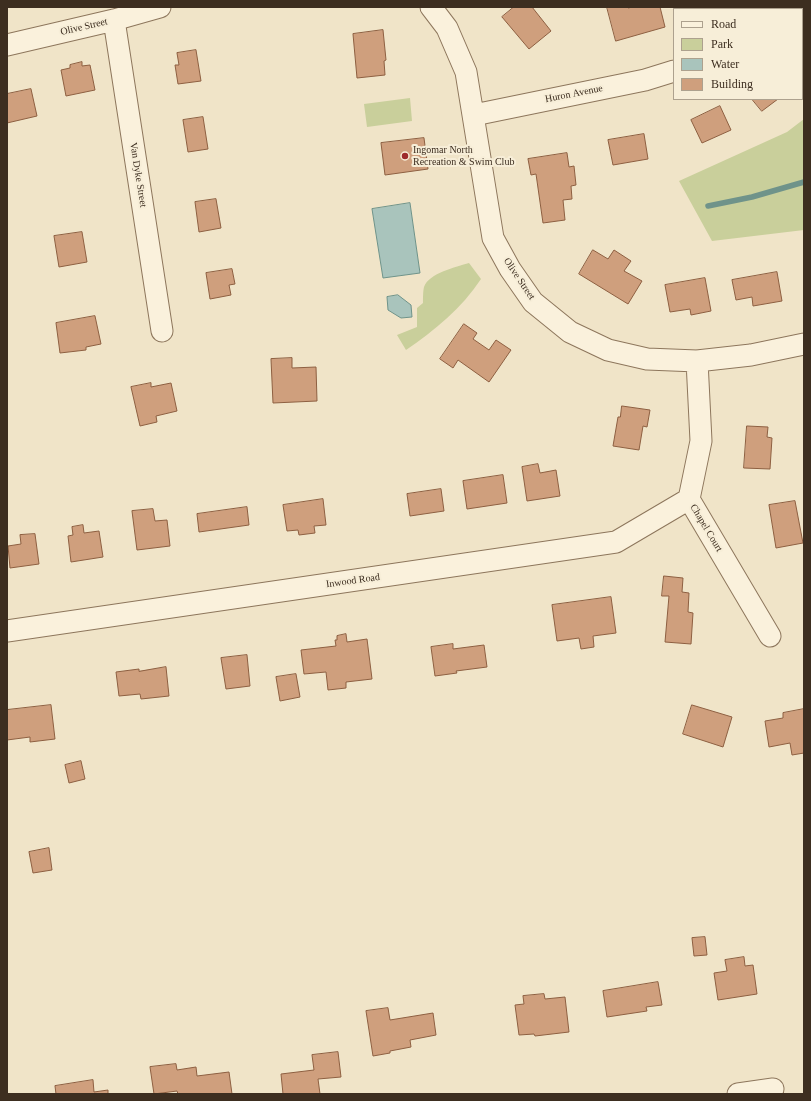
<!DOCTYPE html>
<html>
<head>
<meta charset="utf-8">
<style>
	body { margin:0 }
	#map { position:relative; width:811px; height:1101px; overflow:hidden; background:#f0e4c8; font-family:"Times New Roman",serif }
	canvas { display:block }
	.frame { position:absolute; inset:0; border:8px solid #3d2e20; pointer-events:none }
	.legend { position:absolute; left:673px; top:8px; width:130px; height:92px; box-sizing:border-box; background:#f7eed8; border:1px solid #ada18e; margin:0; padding:5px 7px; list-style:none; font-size:12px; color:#3d2e20 }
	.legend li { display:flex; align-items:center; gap:8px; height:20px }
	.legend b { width:20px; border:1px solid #ada18e }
</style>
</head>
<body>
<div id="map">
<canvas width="811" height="1101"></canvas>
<div class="frame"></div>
<ul class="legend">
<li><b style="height:5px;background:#faf1dc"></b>Road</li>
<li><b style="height:11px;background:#c9cf9b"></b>Park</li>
<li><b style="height:11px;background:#a9c4bc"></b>Water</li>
<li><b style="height:11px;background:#cf9f7d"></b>Building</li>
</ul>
</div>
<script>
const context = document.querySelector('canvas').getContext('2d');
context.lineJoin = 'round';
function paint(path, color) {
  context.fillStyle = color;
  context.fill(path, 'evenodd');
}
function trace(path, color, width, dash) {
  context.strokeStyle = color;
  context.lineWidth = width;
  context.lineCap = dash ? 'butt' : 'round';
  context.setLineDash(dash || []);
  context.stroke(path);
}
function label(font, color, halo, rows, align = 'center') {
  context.font = font + ' "Times New Roman",serif';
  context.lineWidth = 4;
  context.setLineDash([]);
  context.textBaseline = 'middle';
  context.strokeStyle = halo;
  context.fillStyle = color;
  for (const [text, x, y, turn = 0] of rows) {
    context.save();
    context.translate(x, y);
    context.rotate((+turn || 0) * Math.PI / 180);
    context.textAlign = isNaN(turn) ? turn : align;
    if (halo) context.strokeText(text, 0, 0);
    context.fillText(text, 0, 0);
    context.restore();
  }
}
paint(new Path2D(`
	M410,98L412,121L367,127L364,104Z
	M804,119V230L712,241L679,181L787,132Z
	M469,263L481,279C462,308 434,331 406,350L397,335L417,327V308L423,303C423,298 423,291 424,287C429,273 456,267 469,263Z`), '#c9cf9b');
const water = new Path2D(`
	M410,203L420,273L383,278L372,209Z
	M398,295L411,305L412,317L401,318L388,310L387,297Z`);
paint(water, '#a9c4bc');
trace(water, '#6f938a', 1);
trace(new Path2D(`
	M708,206L752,197L804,182`), '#6f938a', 5.5);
const building = new Path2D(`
	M514,7H532L551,31L529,49L502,17Z
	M607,7H627L628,8L633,7H660L665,27L616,41Z
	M690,7H708L705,9H692Z
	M383,30L386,60L384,61L385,75L357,78L353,34Z
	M196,50L201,81L178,84L175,65H179L177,53Z
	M82,62V66L90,65L95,90L66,96L61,70L70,68V65Z
	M31,89L37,116L7,123V94Z
	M752,99H778L762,111Z
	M720,106L731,130L702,143L691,120Z
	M203,117L208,149L188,152L183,120Z
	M644,134L648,159L613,165L608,140Z
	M424,138L428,169L385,175L381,143Z
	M567,153L569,167L574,166L576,185L571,186L572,199L563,200L565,220L543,223L536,174L531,175L528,159Z
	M216,199L221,228L199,232L195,202Z
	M82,232L87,262L59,267L54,236Z
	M593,250L608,259L614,250L631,261L624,271L642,281L628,304L579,274Z
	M232,269L235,284L229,285L231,295L210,299L206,273Z
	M777,272L782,301L753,306L752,297L736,300L732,280Z
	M705,278L711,311L691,315L690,309L670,312L665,285Z
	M95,316L101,344L86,347V350L60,353L56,323Z
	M464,324L477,333L473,339L489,350L496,340L511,350L489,382L458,360L453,368L440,359Z
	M292,358V368L316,367L317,401L273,403L271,359Z
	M151,383V387L171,383L177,411L156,416L157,422L140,426L131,387Z
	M622,406L650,410L647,427L643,426L639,450L613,446L618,417H620Z
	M747,426L768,427L767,437L772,438L770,469L744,468Z
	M538,464L540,473L556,470L560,496L527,501L522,467Z
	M503,475L507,503L467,509L463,481Z
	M441,489L444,511L410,516L407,494Z
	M323,499L326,525L314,526L315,533L299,535L298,530L287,531L283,505Z
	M795,501L803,543L776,548L769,505Z
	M247,507L249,525L199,532L197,514Z
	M153,509L155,521L167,520L170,546L137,550L132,511Z
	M83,525L84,533L99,531L103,557L71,562L68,536L73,535L72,527Z
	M35,534L39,564L10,568L8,546L21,544L20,535Z
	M664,576L683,578L682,592L689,593L688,612L693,613L691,644L665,642L669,596H662Z
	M611,597L616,633L593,636L594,647L581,649L579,638L557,641L552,605Z
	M346,634L347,642L367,639L372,679L346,682V688L328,690L326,672L304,674L301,650L336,646L335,640H337V636Z
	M453,644V649L484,645L487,667L456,671L457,673L435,676L431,647Z
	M247,655L250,686L226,689L221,658Z
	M166,667L169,696L141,699L140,694L119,696L116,672L139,669V671Z
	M296,674L300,697L280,701L276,677Z
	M51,705L55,739L30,742V737L7,740V710Z
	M692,705L732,717L723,747L683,734Z
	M804,709V753L792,755L790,743L769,747L765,721L783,718V713Z
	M81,761L85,779L69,783L65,765Z
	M49,848L52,870L33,873L29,852Z
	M705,937L707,955L694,956L692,938Z
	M744,957L745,966L753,965L757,994L718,1000L714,973L727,971L725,960Z
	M658,982L662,1005L646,1007L647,1011L607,1017L603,991Z
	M544,994L545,999L565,997L569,1032L535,1036L534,1034L519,1035L515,1005L524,1004L523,996Z
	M388,1008L390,1020L433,1013L436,1035L410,1040L411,1047L390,1051V1053L373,1056L366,1011Z
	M338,1052L341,1077L318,1079L320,1094H283L281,1074L314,1070L312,1055Z
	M176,1064L177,1070L196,1067L197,1076L229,1072L232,1094H178L177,1091L154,1094L150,1067Z
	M93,1080L94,1092L108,1090V1094H56L55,1086Z`);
paint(building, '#cf9f7d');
trace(building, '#8d5f41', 1);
const minor = new Path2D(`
	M431,7L447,28L466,72L493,238L510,269L533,302L570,332L608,350L647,359L697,361L751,355L804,344
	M773,9L775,7
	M114,20L162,331
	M7,45L114,20L160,7
	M474,115L645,80L674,71
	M697,361L701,441L689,499L770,636
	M7,631L616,542L689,499
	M738,1094L773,1089`);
trace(minor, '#8d765c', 23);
trace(minor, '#faf1dc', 21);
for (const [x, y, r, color] of [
	[405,156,4,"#9e2a2b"]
]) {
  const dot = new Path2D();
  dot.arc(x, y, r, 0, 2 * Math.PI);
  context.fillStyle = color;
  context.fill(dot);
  trace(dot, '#f7eed8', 1.5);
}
label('10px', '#3d2e20', '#f7eed8', [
	["Olive Street",84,27,-13],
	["Huron Avenue",574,94,-11],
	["Van Dyke Street",138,175,81],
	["Olive Street",519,279,56],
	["Chapel Court",706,528,59],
	["Inwood Road",353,581,-8]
]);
label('10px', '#3d2e20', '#f7eed8', [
	["Ingomar North",413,150],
	["Recreation & Swim Club",413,162]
], 'left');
</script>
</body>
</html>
